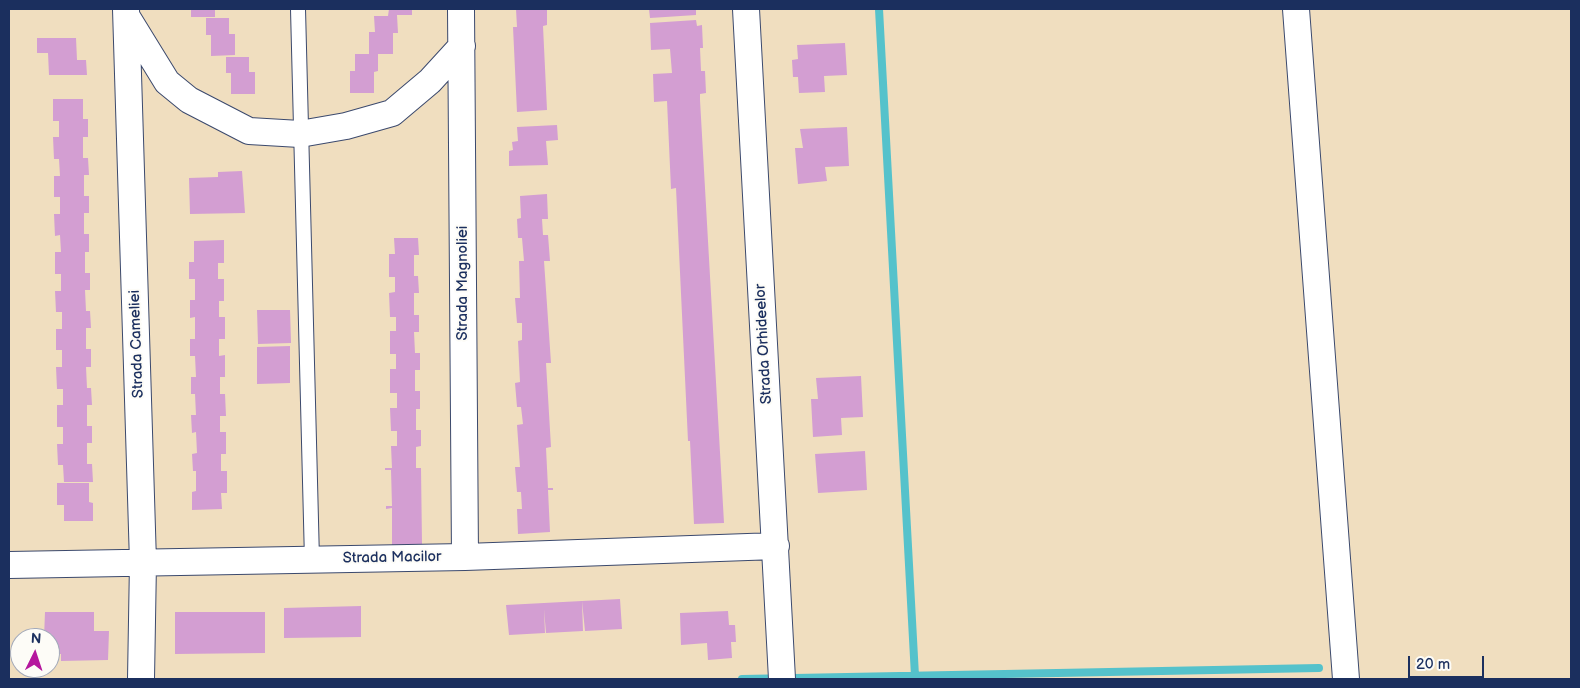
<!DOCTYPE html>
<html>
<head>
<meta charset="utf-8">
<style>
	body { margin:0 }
	#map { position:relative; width:1580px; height:688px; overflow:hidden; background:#f0debf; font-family:"Balsamiq Sans",sans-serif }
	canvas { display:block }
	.frame { position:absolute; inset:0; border:10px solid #1b2f5e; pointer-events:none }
	.north { position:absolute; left:10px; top:628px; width:50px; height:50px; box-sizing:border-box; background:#fdfcf7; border:1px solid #a3aaba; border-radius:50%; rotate:4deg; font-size:14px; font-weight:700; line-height:20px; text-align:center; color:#1b2f5e }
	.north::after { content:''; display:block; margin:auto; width:18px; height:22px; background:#b5179e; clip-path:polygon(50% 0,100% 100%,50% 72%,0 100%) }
	.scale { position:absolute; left:1408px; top:656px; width:76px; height:22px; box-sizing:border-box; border:2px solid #1b2f5e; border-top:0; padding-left:6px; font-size:15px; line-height:18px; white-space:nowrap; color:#1b2f5e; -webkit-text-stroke:4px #fdfcf7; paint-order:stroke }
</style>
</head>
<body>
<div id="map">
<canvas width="1580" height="688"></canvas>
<div class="frame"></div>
<div class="north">N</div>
<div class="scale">20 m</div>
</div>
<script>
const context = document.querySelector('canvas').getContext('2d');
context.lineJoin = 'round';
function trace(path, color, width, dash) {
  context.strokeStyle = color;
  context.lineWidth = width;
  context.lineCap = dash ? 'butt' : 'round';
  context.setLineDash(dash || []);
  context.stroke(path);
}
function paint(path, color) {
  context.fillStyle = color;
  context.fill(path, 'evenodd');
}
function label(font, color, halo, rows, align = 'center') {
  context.font = font + ' "Balsamiq Sans",sans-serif';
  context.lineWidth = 4;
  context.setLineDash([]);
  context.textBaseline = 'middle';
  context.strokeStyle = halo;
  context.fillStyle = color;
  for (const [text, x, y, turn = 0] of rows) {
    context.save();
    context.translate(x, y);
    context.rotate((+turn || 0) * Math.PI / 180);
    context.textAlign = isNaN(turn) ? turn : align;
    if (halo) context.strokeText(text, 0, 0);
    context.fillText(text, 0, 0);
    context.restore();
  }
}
trace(new Path2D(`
	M879,9L915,676
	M742,679L1319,668`), '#55c2cb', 8);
paint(new Path2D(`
	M191,9H215V17H191Z
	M389,9H412V15H397L398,33H393V54H378V71L374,72V93H350V71H355V54H369V32H375L374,16H388Z
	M516,9H547V25L543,26L547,110L517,112L513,27H517Z
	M649,9H696V15L650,18Z
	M206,18H229V34H235V55L211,56V35H206Z
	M696,20L697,26L702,25L703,48H700L701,71H705L706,93L700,94V100L724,523L694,524L690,441H688L676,188L671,189L667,101L654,102L653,74L672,73L670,49L651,50L650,23Z
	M37,38H76L77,60H86L87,75H49L48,53H37Z
	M845,43L847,75L824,76L825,92L799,93L798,77H793L792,60L798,59L797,45Z
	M226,57H249V72H255V94H231V73H226Z
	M53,99H83V119H88V137H83V158H88L89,175H84V196H89V213H84V234H89V252H85V273H90V290H85L86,311H90L91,328H86V349H91V367H86L87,388H91L92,405H87V426H92V443H87V464H92L93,482H64L63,465H58L57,444H63V427H57V405H63V389H57L56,367H62V350H56V329H62V312H56L55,291H61V274H55V252H61L60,235L55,236L54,214H60V197H54V176H60L59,159H54L53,137H59V121H53Z
	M557,125L558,140L546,141L548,165L509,166V151L513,150L512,142L518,141L517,127Z
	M847,127L849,166L825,167L827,181L798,184L795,148H803L800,129Z
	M242,171L245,213L190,214L189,178L218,177V172Z
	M547,194L548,219H542L543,235H548L550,261H544L551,363H546L551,447L546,448L548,488H553V490H548L550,532L518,534L517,509H522L521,492H517L515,467H520L517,425L523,424L521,407H517L515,383L520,382L518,341L522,340V323H517L515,298H520L519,261H524L522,238H518L517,219L521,218L520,196Z
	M394,238H418L419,255H414V276H418L419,293H414V315H419V332H414L415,353H420V370H415V391H420V409H416V430H421V446L416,447V468H421L422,544L392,545V508L386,509V506H392L391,470H385V468H392L391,446H397V431H391L390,408H397V393H390V369H396V354H390V331H396V317H390L389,293L395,292V277H389V254H395Z
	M224,240V263H218V279H224V301H219V317H225V339H219V356L225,355V377H220V394H225L226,416H220V432H226V454H221V471H227V493H221L222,509L192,510V492L196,491V471H193L192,454L197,453L196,432L192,433L191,415H196L195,394H191V377H196L195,356H190V339H195V317L190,318V300H195V279H189V262H194V241Z
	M257,310H290L291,343L258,344Z
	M290,346V383L257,384V347Z
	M861,376L863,417L841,418L842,435L813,437L811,399H818L816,378Z
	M865,451L867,490L818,493L815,454Z
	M57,483H89V502L93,503V521H64V505H57Z
	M620,599L622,629L585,631L582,601Z
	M582,601L583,631L546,633L544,609L545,633L509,635L506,605Z
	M361,606V637L284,638V608Z
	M728,611L729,625H735L736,642H731L732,658L708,660L707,643L681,645L680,613Z
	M45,612H94V631H109L108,660L61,661V654H50V638H44Z
	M175,612H265V653L175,654Z`), '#d39ed2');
const service = new Path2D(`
	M298,9L312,560`);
const minor = new Path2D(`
	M126,9L143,562L141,679
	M461,9L465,557
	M746,9L782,679
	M1296,9L1346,679
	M127,17L167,82L189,100L249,131L300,134L346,126L392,113L430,81L462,46
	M9,565L465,557L776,546`);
trace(service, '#3b496d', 16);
trace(minor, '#3b496d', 28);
trace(service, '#fff', 14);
trace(minor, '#fff', 26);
label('15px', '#1b2f5e', '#fdfcf7', [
	["Strada Magnoliei",463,283,-90],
	["Strada Cameliei",137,344,-92],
	["Strada Orhideelor",764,344,-93],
	["Strada Macilor",392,558,-1]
]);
</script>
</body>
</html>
